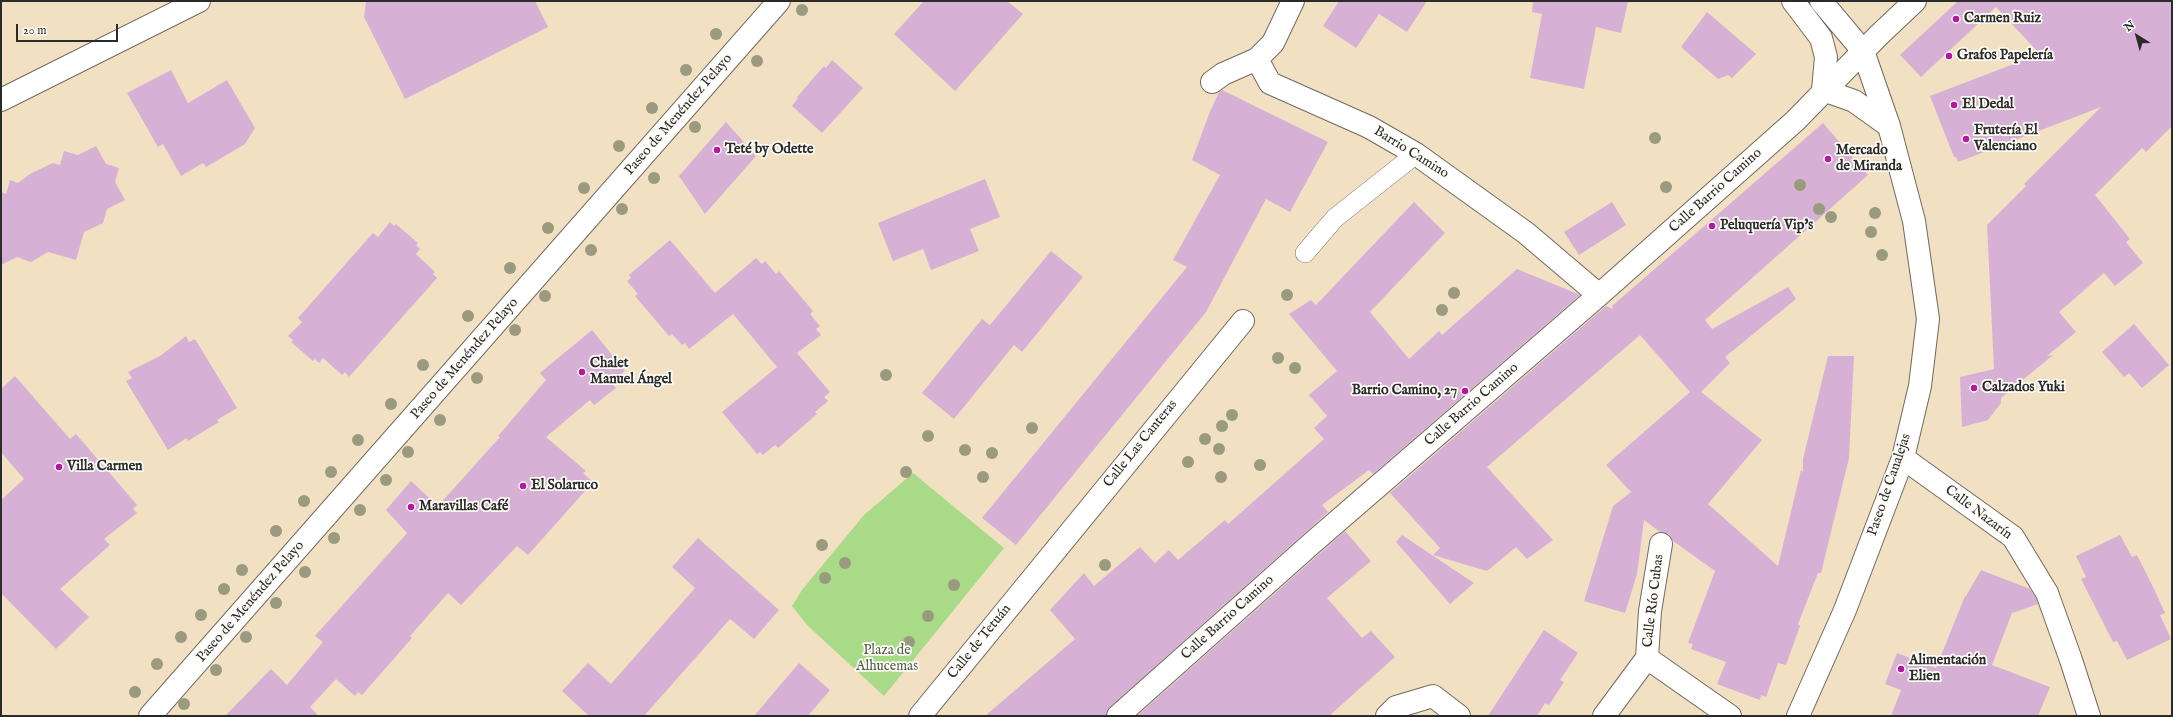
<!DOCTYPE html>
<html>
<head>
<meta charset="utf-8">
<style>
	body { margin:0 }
	#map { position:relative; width:2173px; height:717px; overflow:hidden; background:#f2e0c2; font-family:"IM FELL English",serif }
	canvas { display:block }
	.frame { position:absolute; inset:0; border:2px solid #2b2b2b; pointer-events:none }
	.north { position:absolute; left:2117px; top:16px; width:40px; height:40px; -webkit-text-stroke:3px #fdfcf7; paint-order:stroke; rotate:323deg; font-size:11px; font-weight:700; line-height:16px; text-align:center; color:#2b2b2b }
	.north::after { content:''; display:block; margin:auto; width:14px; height:18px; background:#2b2b2b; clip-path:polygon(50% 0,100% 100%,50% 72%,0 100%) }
	.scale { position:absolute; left:16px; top:24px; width:102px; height:18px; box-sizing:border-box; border:2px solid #2b2b2b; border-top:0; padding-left:5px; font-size:12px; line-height:14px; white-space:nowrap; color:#2b2b2b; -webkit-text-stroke:3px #fdfcf7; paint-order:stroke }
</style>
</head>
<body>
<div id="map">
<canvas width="2173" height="717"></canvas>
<div class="frame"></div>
<div class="north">N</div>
<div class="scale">20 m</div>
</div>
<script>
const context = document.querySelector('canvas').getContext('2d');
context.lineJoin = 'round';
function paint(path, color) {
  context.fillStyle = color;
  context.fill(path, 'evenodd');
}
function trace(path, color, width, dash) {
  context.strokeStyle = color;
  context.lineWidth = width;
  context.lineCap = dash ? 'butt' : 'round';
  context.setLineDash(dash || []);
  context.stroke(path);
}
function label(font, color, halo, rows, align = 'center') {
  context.font = font + ' "IM FELL English",serif';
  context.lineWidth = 3.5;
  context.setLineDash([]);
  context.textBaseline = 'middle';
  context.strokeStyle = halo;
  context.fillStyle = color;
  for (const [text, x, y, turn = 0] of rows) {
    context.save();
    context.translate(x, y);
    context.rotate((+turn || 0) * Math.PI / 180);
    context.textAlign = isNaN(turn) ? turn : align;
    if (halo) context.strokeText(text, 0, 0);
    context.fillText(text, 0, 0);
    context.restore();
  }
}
paint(new Path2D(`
	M913,473L1004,548L884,696L807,625L792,606L802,590L864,515Z`), '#a8da88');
paint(new Path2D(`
	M366,1H535L548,27L405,99L364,17Z
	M924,1H1007L1023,14L955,91L894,34Z
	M1339,1H1427L1407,32L1379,14L1356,48L1323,26Z
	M1533,1H1628L1621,33L1596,27L1584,89L1530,78L1542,14L1532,12Z
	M1958,1H2172V126L2146,152L2142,148L2095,195L2130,239L2126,242L2143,263L2115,286L2104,273L2059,312L2076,332L2047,356L2053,355L2001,398V403L1988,420L1962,427L1960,377L1994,369L1987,225L2026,186L2024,184L2101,107L1958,162L1956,157H1954L1930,96L2040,54L1996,7L1921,77L1900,55Z
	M1707,12L1756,54L1732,78L1728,75L1718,79L1681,47Z
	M832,60L863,88L822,133L792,106L798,98L797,97L824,66L826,68Z
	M171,70L188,103L227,80L255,128L245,144L206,167L203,163L181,176L163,144L158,147L127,93Z
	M1222,90L1328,142L1290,212L1266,199L1206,312L1016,545L982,518L1187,267L1173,260L1220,175L1192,160L1209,114L1219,92Z
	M726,122L756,156L705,214L679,176Z
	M1823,123L1868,175L1705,320L1712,329L1788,287L1796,299L1725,357L1730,363L1701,392L1762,440L1708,504L1778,566L1801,470L1803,472V459L1828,356H1854L1849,458L1821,573H1818L1798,624L1800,626L1786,665L1778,663L1766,697L1761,695L1760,700L1717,684L1726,662L1691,649L1693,644L1688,643L1715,571L1673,541L1669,534L1660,532L1644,520L1637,574L1625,613L1584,601L1613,506L1631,492L1606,465L1690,392L1640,335L1487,467L1553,540L1527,559L1516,547L1487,571L1433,555L1440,548L1390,493L1606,306L1613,309L1612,306Z
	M96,146L106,164L119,168L115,182L125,200L107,209L103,223L84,232L76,260L48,252L31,262L17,257L1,265V192L6,194L10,180L18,183L30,174L53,163L60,165L64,151L78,155Z
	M985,179L1000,217L970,229L979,251L931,270L923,249L893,261L878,223Z
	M1414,202L1445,233L1370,312L1409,359L1439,331L1442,335L1517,269L1580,295L1373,474L1369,470L1322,505L1328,512L1110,707L1106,716H985L1075,639L1050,610L1084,573L1094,586L1140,547L1155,563L1169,550L1178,560L1225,520L1228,524L1324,439L1314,428L1327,416L1309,395L1337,371L1289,314L1311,300L1316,305Z
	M1612,202L1626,225L1579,255L1564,232Z
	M390,222L394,226L396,224L418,243L416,245L420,249L416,254L435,272L433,274L437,278L349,377L345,372L342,375L323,358L319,363L315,359L313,361L291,342L293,340L288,336L302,322L298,318L357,251L373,233L378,237Z
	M670,240L715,293L756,258L762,264L765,261L776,274L779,271L813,311L810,314L820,326L816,329L821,335L797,353L830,392L824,397L828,401L815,412L817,414L778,448L775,445L763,455L760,452L757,454L722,412L777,367L733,314L689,349L685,343L682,345L672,334L669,336L635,296L638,294L627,281L631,278L629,275Z
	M1051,251L1083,277L1022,352L1014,345L954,419L922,393L982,319L990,325Z
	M2134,324L2169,365L2142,388L2129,373L2124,377L2102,352Z
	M592,330L625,371L611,382L616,388L594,405L590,400L546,437L586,471L583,473L593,482L528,555L517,546L461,605L448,593L410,636L412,638L362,695L358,692L355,696L336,679L310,707L319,716H225L271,669L287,685L323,642L315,636L407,533L386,510L411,481L438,506L500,437L498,436L546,380L540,373Z
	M186,336L189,342L195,339L237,408L217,420L219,422L188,441L187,438L168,450L126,381L132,378L128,372L160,356Z
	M15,376L70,439L76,434L137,505L133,509L137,513L104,539L110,545L60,589L89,617L56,649L1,593V500L24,479L1,452V389Z
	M1345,531L1371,561L1327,598L1362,638L1371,631L1395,657L1329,716H1137Z
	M1402,535L1474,583L1450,604L1396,542Z
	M2120,535L2132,557L2137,555L2154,589L2165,613L2160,615L2171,639L2127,660L2117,641L2113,642L2081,579L2086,577L2076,556Z
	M698,538L779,610L754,639L730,619L644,716H589L562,691L588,663L611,684L695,588L672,567Z
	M1981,570L2030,589L2036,598L2038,604L2012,613L1992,665L2050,687L2038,716H1891L1901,690L1885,684L1897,653L1936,668L1965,596H1966Z
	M1544,630L1578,653L1560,680L1564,682L1549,705L1545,703L1537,716H1488Z
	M799,663L830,690L808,716H754Z`), '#d6b1d5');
const lane = new Path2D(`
	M1305,253L1335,218L1416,154`);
const street = new Path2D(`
	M1257,59L1270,83L1369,127L1416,154L1526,233L1599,295
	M1212,82L1223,74L1257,59L1273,43L1293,1
	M1903,458L2013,537L2047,593L2071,660L2089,716
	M1647,658L1730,716
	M150,716L779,1
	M920,716L1243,321
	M1118,716L1311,544L1599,295L1795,121L1879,35L1915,1
	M1387,716L1396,707L1433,696L1459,716
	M1604,716L1647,658L1650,611L1661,544`);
const secondary = new Path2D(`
	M1793,1L1821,38L1826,57L1823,90L1854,101L1889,126
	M1,100L199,1
	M1798,716L1845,610L1903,458L1920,386L1928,319L1914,221L1889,126L1863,51L1821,1`);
trace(lane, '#716a60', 20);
trace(street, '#716a60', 24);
trace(secondary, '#716a60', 24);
trace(lane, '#fff', 19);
trace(street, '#fff', 22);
trace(secondary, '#fff', 22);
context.fillStyle = '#999a7e';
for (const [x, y] of [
	[802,10],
	[716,34],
	[757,61],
	[686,70],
	[652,108],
	[695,127],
	[1655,138],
	[619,146],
	[654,178],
	[1800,185],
	[1666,187],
	[584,188],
	[622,209],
	[1819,209],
	[1875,213],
	[1831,217],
	[548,228],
	[1871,232],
	[591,250],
	[1882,255],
	[510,268],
	[1454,293],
	[1287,295],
	[545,296],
	[1442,310],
	[468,316],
	[515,330],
	[1278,358],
	[423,365],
	[1295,368],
	[886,375],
	[477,378],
	[391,404],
	[1232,415],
	[440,420],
	[1222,426],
	[1032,428],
	[928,436],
	[1205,439],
	[358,440],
	[1219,449],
	[965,450],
	[408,452],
	[992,453],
	[1188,462],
	[1260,465],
	[331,472],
	[906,472],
	[983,477],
	[1221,477],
	[386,480],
	[304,501],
	[360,510],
	[276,531],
	[334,538],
	[822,545],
	[845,563],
	[1105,565],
	[242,570],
	[305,572],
	[825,578],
	[954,585],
	[224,589],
	[276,603],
	[201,615],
	[928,616],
	[181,637],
	[246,637],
	[909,642],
	[157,664],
	[216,670],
	[135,692],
	[184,704]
]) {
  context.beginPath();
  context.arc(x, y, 6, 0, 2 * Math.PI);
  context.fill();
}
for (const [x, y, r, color] of [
	[1956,19,4,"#b5179e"],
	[1949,56,4,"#b5179e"],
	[1954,105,4,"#b5179e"],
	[1966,139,4,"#b5179e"],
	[717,150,4,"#b5179e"],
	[1828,159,4,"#b5179e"],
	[1712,226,4,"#b5179e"],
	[582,372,4,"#b5179e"],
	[1974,388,4,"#b5179e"],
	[1465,391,4,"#b5179e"],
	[59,467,4,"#b5179e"],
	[523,486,4,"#b5179e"],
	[411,507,4,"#b5179e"],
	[1901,669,4,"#b5179e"]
]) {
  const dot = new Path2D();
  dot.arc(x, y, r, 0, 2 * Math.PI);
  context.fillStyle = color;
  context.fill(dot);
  trace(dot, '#fdfcf7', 1.5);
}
label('bold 14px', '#2b2b2b', '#fdfcf7', [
	["Carmen Ruiz",1964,19],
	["Grafos Papelería",1957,56],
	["El Dedal",1962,105],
	["Frutería El",1974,131],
	["Valenciano",1974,147],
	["Teté by Odette",725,150],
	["Mercado",1836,151],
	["de Miranda",1836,167],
	["Peluquería Vip's",1720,226],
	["Chalet",590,364],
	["Manuel Ángel",590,380],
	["Calzados Yuki",1982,388],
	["Barrio Camino, 27",1457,391,"right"],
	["Villa Carmen",67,467],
	["El Solaruco",531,486],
	["Maravillas Café",419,507],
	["Alimentación",1909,661],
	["Elien",1909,677]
], 'left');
label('14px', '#2b2b2b', '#fdfcf7', [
	["Paseo de Menéndez Pelayo",679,115,-49],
	["Barrio Camino",1411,153,32],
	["Calle Barrio Camino",1716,191,-42],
	["Paseo de Menéndez Pelayo",465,359,-49],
	["Calle Barrio Camino",1472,405,-41],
	["Calle Las Canteras",1141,444,-51],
	["Paseo de Canalejas",1890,485,-71],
	["Calle Nazarín",1978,513,37],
	["Calle Río Cubas",1654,601,-83],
	["Paseo de Menéndez Pelayo",251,602,-49],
	["Calle Barrio Camino",1228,618,-42],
	["Calle de Tetuán",980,642,-51]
]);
label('14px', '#506047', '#fdfcf7', [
	["Plaza de",887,651],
	["Alhucemas",887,667]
]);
</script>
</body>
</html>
